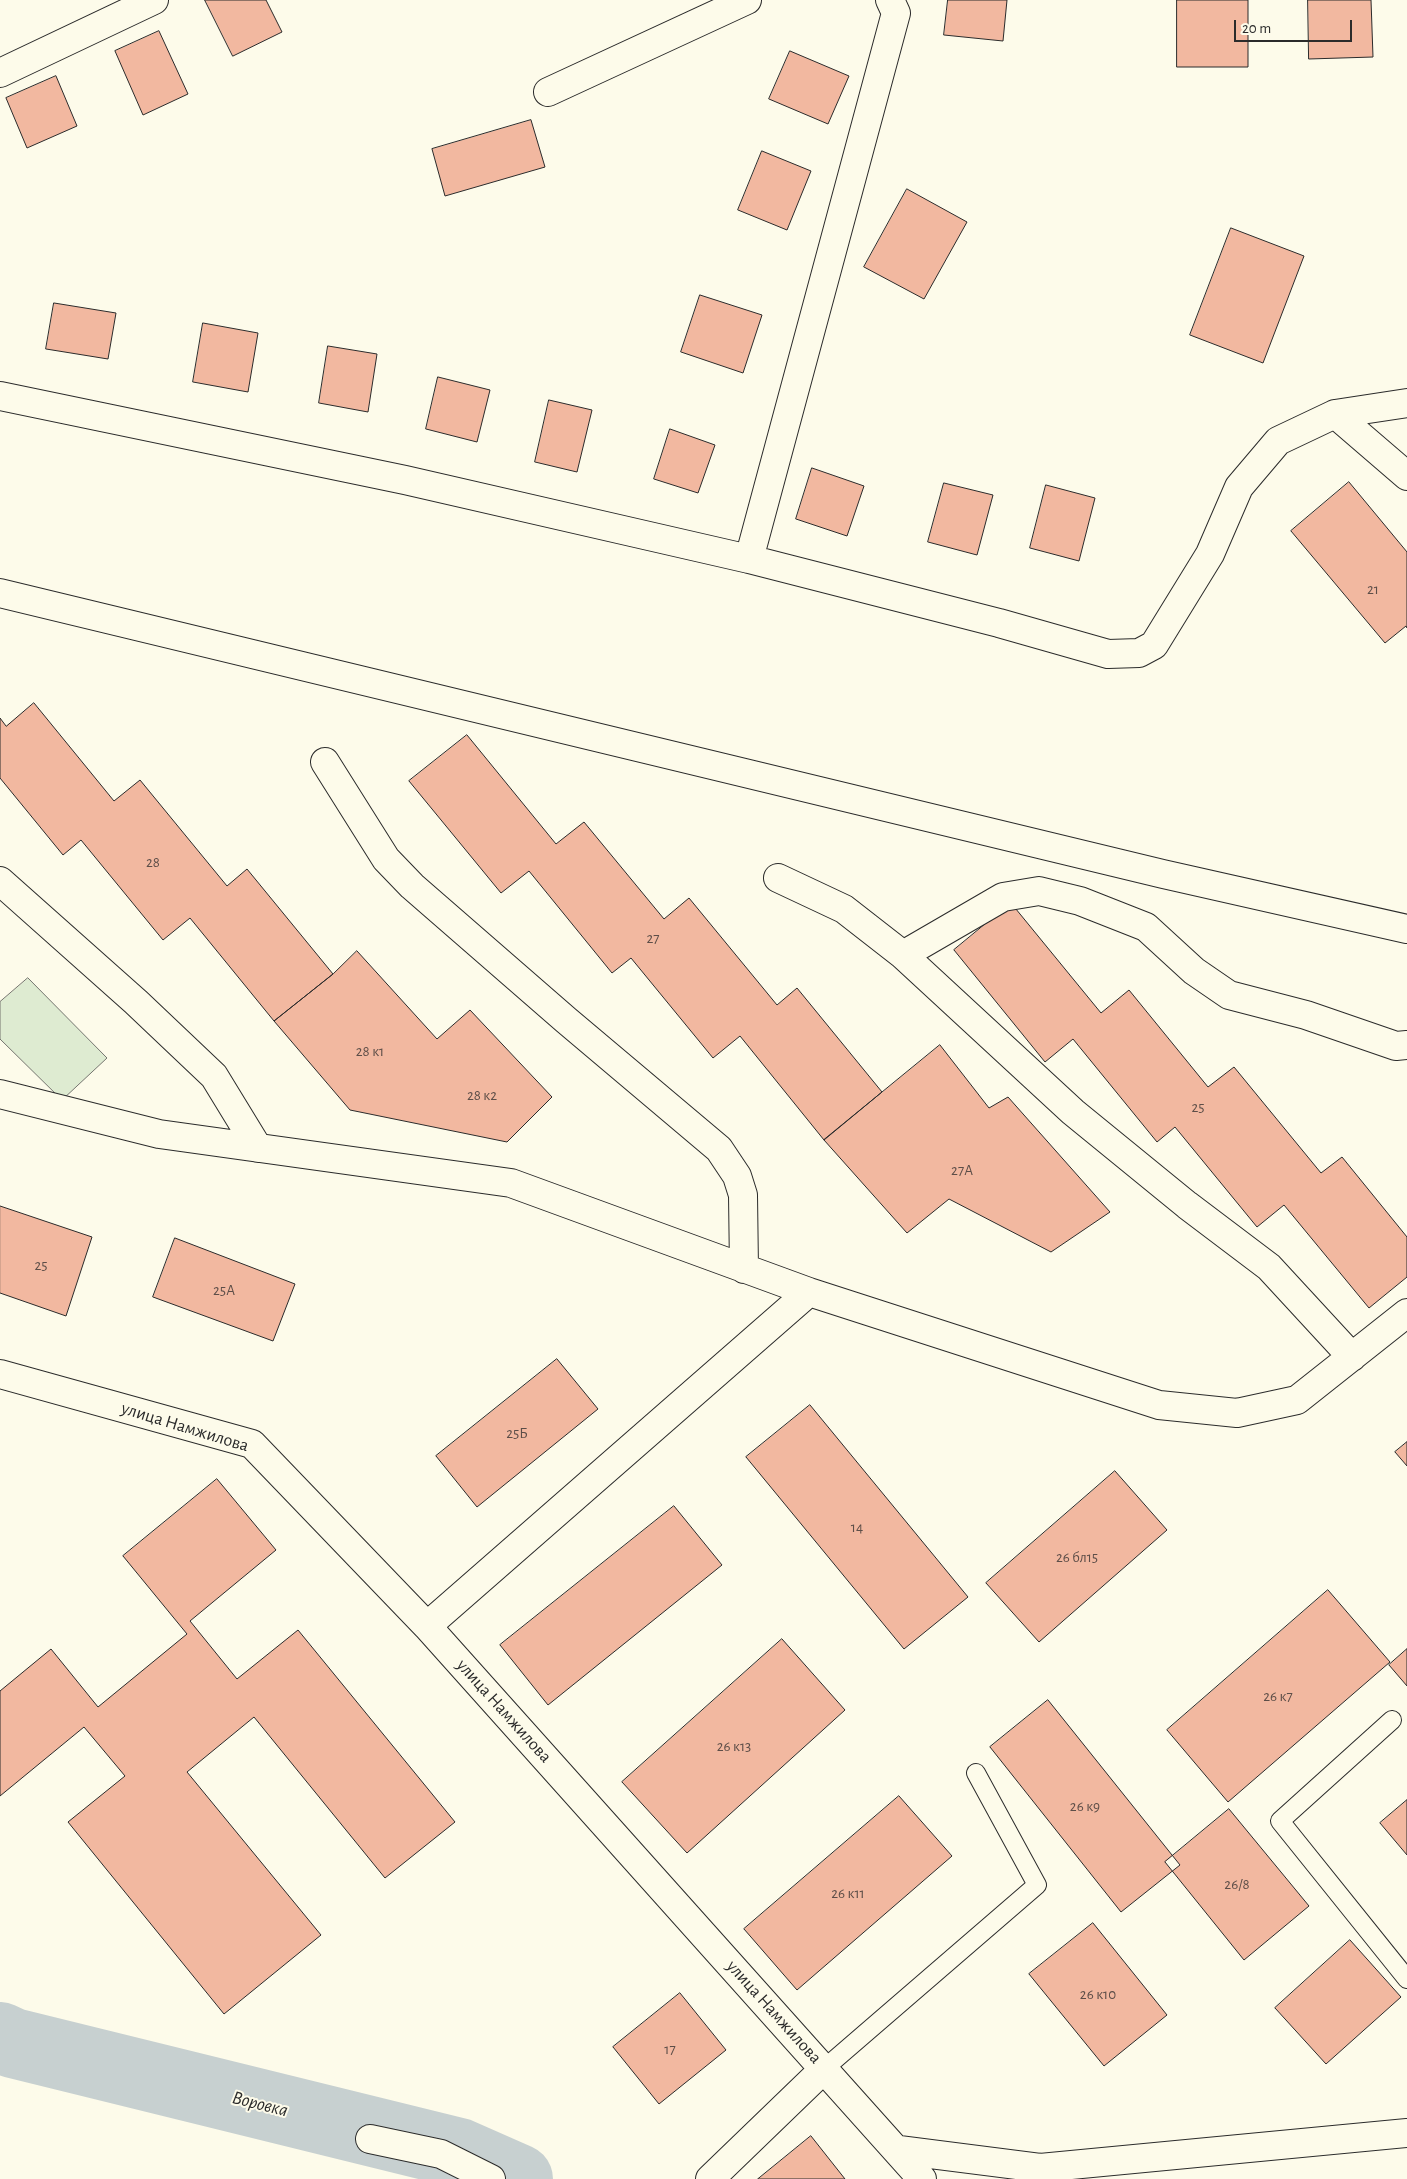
<!DOCTYPE html>
<html>
<head>
<meta charset="utf-8">
<style>
	body { margin:0 }
	#map { position:relative; width:1407px; height:2179px; overflow:hidden; background:#fdfbea; font-family:"Alegreya Sans",sans-serif }
	canvas { display:block }
	.scale { position:absolute; left:1234px; top:20px; width:118px; height:22px; box-sizing:border-box; border:2px solid #2b2b2b; border-top:0; padding-left:6px; font-size:15px; line-height:18px; white-space:nowrap; color:#2b2b2b; -webkit-text-stroke:4px #fdfbea; paint-order:stroke }
</style>
</head>
<body>
<div id="map">
<canvas width="1407" height="2179"></canvas>
<div class="scale">20 m</div>
</div>
<script>
const context = document.querySelector('canvas').getContext('2d');
context.lineJoin = 'round';
function paint(path, color) {
  context.fillStyle = color;
  context.fill(path, 'evenodd');
}
function trace(path, color, width, dash) {
  context.strokeStyle = color;
  context.lineWidth = width;
  context.lineCap = dash ? 'butt' : 'round';
  context.setLineDash(dash || []);
  context.stroke(path);
}
function label(font, color, halo, rows, align = 'center') {
  context.font = font + ' "Alegreya Sans",sans-serif';
  context.lineWidth = 4;
  context.setLineDash([]);
  context.textBaseline = 'middle';
  context.strokeStyle = halo;
  context.fillStyle = color;
  for (const [text, x, y, turn = 0] of rows) {
    context.save();
    context.translate(x, y);
    context.rotate((+turn || 0) * Math.PI / 180);
    context.textAlign = isNaN(turn) ? turn : align;
    if (halo) context.strokeText(text, 0, 0);
    context.fillText(text, 0, 0);
    context.restore();
  }
}
const green = new Path2D(`
	M28,978L107,1058L62,1100L0,1039V1002Z`);
paint(green, '#deebd1');
trace(green, '#74746e', 1);
trace(new Path2D(`
	M0,2037L13,2043L459,2153L518,2179`), '#c7d0d0', 70);
const building = new Path2D(`
	M205,0H266L282,32L233,56Z
	M948,0H1007L1003,41L944,35Z
	M1177,0H1248V67H1177Z
	M1308,0H1371L1373,57L1309,59Z
	M159,31L188,94L143,115L115,51Z
	M790,51L849,76L828,124L769,99Z
	M56,76L77,126L27,148L6,98Z
	M531,120L545,167L445,196L432,149Z
	M762,151L811,171L787,230L738,210Z
	M907,189L967,222L924,299L864,267Z
	M1231,228L1304,256L1263,363L1190,335Z
	M700,295L762,315L743,373L681,352Z
	M54,303L116,313L108,359L46,349Z
	M203,323L258,333L248,392L193,382Z
	M328,346L377,354L368,412L319,403Z
	M438,377L490,390L477,442L426,429Z
	M549,400L592,410L577,472L535,462Z
	M670,429L715,445L698,493L654,479Z
	M812,468L864,486L847,536L796,519Z
	M1349,482L1407,552V628L1406,626L1385,643L1291,531Z
	M944,483L993,495L977,555L928,542Z
	M1046,485L1095,498L1079,561L1030,548Z
	M34,703L114,801L140,780L227,886L247,869L333,974L274,1021L190,918L163,940L81,840L63,855L0,778V718L6,726Z
	M467,735L556,844L584,822L664,919L689,898L777,1005L797,988L882,1092L824,1140L740,1036L713,1058L631,958L612,973L529,871L501,893L409,781Z
	M1011,903L1101,1013L1129,990L1208,1087L1234,1067L1321,1173L1342,1157L1407,1237V1277L1369,1308L1284,1205L1257,1227L1175,1127L1157,1142L1073,1039L1045,1062L954,950Z
	M357,951L437,1039L470,1010L552,1097L507,1142L350,1110L274,1021L333,974Z
	M940,1045L989,1108L1008,1097L1110,1212L1051,1252L949,1199L907,1233L824,1140Z
	M0,1206L92,1237L66,1316L0,1293Z
	M175,1238L295,1284L273,1341L153,1297Z
	M557,1359L598,1409L477,1507L436,1456Z
	M810,1405L968,1597L904,1649L746,1457Z
	M1407,1442V1466L1395,1452Z
	M1115,1471L1167,1530L1039,1642L986,1583Z
	M217,1479L276,1550L190,1621L237,1679L298,1630L455,1822L385,1878L254,1717L187,1772L321,1935L224,2014L68,1822L125,1776L84,1727L0,1796V1691L51,1649L98,1707L187,1634L123,1556Z
	M674,1506L722,1565L548,1705L500,1645Z
	M1328,1590L1390,1662L1228,1802L1167,1730Z
	M782,1639L845,1710L687,1853L622,1782Z
	M1407,1649V1686L1389,1665Z
	M1048,1700L1180,1865L1121,1912L990,1747Z
	M899,1796L952,1856L797,1990L744,1929Z
	M1407,1800V1855L1380,1823Z
	M1229,1809L1309,1906L1244,1960L1165,1862Z
	M1093,1923L1167,2015L1104,2066L1029,1974Z
	M1350,1940L1401,1997L1326,2064L1275,2008Z
	M680,1993L726,2050L659,2104L613,2047Z
	M811,2136L845,2179H758Z`);
paint(building, '#f2b8a0');
trace(building, '#2b2b2b', 1);
const lane = new Path2D(`
	M1392,1720L1280,1821L1407,1979
	M825,2068L1037,1885L976,1773`);
const street = new Path2D(`
	M0,73L154,0
	M548,92L747,0
	M0,396L405,480L749,559L999,623L1108,654L1139,653L1154,645L1210,554L1239,487L1278,441L1335,414L1407,403
	M1335,414L1407,476
	M749,559L896,13L890,0
	M0,593L1163,874L1407,929
	M325,762L386,859L412,886L566,1020L719,1149L737,1176L743,1195L744,1269
	M778,878L844,909L903,955L1073,1112L1187,1205L1269,1267L1352,1357
	M0,881L136,1002L214,1076L258,1148
	M903,955L1003,897L1039,891L1080,901L1146,927L1194,971L1229,995L1306,1015L1396,1046L1407,1045
	M0,1094L159,1134L511,1183L809,1292L1159,1405L1237,1413L1297,1400L1407,1313
	M0,1374L252,1444L427,1626L922,2179
	M427,1626L809,1292
	M370,2139L441,2154L491,2179
	M899,2150L1040,2168L1407,2133
	M710,2179L825,2068`);
trace(lane, '#2b2b2b', 20);
trace(street, '#2b2b2b', 30);
trace(lane, '#fdfbea', 18);
trace(street, '#fdfbea', 28);
label('15px', '#5d4e48', null, [
	["21",1373,589],
	["28",153,862],
	["27",653,938],
	["28 к1",370,1051],
	["28 к2",482,1095],
	["25",1198,1107],
	["27А",962,1170],
	["25",41,1265],
	["25А",224,1290],
	["25Б",517,1433],
	["14",857,1527],
	["26 бл15",1077,1557],
	["26 к7",1278,1696],
	["26 к13",734,1746],
	["26 к9",1085,1806],
	["26/8",1237,1884],
	["26 к11",848,1893],
	["26 к10",1098,1994],
	["17",670,2049]
]);
label('18px', '#2b2b2b', '#fdfbea', [
	["улица Намжилова",185,1427,17],
	["улица Намжилова",504,1711,48],
	["улица Намжилова",774,2012,48]
]);
label('italic 19px', '#2b2b2b', '#fdfbea', [
	["Воровка",260,2104,14]
]);
</script>
</body>
</html>
